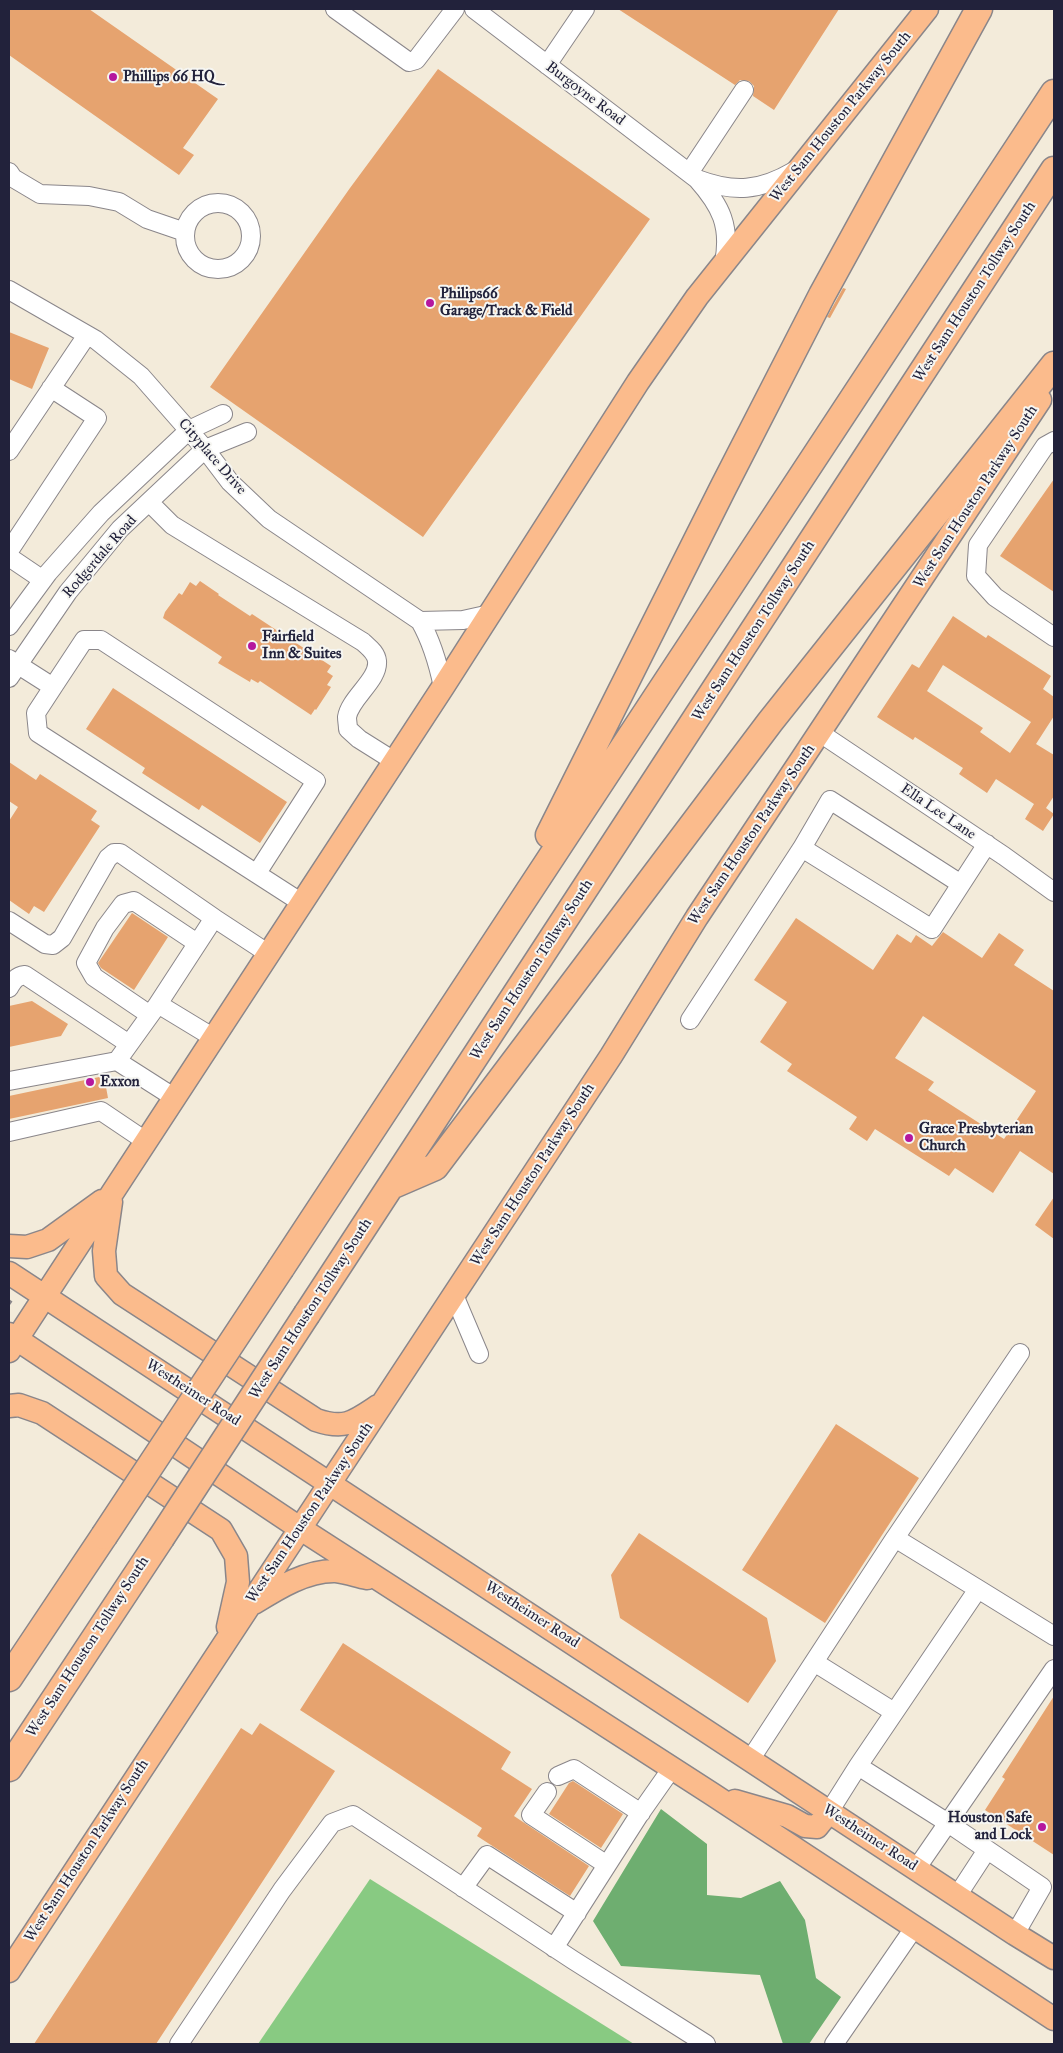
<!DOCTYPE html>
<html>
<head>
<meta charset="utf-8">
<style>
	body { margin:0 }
	#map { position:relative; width:1063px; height:2053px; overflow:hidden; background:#f3ebda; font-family:"IM FELL Great Primer",serif }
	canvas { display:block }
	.frame { position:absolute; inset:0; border:10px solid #22223b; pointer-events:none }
</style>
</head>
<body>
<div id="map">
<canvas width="1063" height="2053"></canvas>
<div class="frame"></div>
</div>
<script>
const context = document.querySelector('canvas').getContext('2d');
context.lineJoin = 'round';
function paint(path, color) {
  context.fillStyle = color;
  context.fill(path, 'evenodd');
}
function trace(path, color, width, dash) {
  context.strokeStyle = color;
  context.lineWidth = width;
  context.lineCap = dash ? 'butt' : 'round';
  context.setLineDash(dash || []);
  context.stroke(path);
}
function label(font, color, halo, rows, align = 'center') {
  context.font = font + ' "IM FELL Great Primer",serif';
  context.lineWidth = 4;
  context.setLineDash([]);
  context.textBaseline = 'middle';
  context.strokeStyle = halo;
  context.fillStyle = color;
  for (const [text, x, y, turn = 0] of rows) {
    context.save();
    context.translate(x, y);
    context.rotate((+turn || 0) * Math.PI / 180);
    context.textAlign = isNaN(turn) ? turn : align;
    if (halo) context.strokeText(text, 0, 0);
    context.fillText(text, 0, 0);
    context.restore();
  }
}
paint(new Path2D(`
	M370,1879L634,2044H258Z`), '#88ca82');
paint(new Path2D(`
	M661,1809L707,1844V1895L741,1898L780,1881L805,1920L816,1978L841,1997L809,2044H783L760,1975L621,1966L593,1921Z`), '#6eae70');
paint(new Path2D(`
	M9,9H89L218,99L183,148L194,155L179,175L9,55Z
	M618,9H839L774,110L753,96L754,86L749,81L740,80L735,85Z
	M438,69L650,219L423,537L210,387L350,188Z
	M843,288L846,289L830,318L827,317Z
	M9,332L49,348L32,389L9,379Z
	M1054,479V592L1000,556Z
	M200,581L219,594L218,595L250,616L252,614L331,666L327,672L333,676L327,685L331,687L316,710L315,709L311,715L260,681L258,683L251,679L250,682L218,663L222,657L163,618L165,612L179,593L182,595L190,582L196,586Z
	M953,616L986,638L988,635L1051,676L1043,689L1054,697V716L1036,744L1054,755V796L1046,808L1054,814L1043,831L1025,819L1034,804L996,779L987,793L959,774L963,768L915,737L913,740L877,717L912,664L919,668ZM943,665L1031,722L1010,753L980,732L983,728L927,691Z
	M113,688L287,802L260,843L202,805L199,810L142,773L145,768L86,729Z
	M9,762L36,780L40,774L97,811L91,820L100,826L44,912L34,906L29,914L9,900V821L18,807L9,801Z
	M132,913L168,937L134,990L101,968L98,963Z
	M796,918L873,970L897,934L911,943L916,935L932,946L943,932L982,958L999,933L1024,950L1014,965L1054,991V1174L1020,1151L993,1193L955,1168L949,1176L875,1129L867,1141L849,1129L857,1117L787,1071L792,1064L760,1042L787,1002L754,980ZM923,1016L1036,1091L1004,1139L928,1090L934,1082L895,1058Z
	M32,1001L68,1024L61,1036L9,1047V1006Z
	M104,1076L108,1098L9,1119V1096Z
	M1054,1197V1239L1035,1225Z
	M836,1424L919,1478L825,1623L742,1570Z
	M639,1533L767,1618L776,1661L748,1703L620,1618L611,1575Z
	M343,1643L511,1752L501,1769L532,1789L514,1816L589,1866L570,1896L477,1836L482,1828L300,1710Z
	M1054,1696V1855L985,1810L1005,1779L1002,1777Z
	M260,1723L335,1771L156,2044H34L241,1728L252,1735Z
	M573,1781L623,1814L601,1848L549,1814L569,1783Z`), '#e6a36f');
const minor = new Path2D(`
	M335,9L409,62L416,60L455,9
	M474,9L697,179C721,206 731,226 724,263
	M547,65L585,9
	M9,172L13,178L40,194L89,196L119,202L147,219L185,232
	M689,173L744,90
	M697,179C734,193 760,191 794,171
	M185 236a33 33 0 1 1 66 0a33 33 0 1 1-66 0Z
	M9,290L96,340L141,376L205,449L230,482L269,519L420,621C432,642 438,663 443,687
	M1054,441L1045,446L978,545L976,576L995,597L1054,637
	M9,451L87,335
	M149,502L172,525L363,642C368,647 376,652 377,661C379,680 350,698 347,717C347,721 348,725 348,729L359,739L394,761
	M9,551L97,418L51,388
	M9,557L43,580
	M420,621L463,620L490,614
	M9,626L48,573L101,513L189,430L223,414
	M9,659L53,687L36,713L38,733L302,903
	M9,678L68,592L120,529L205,449L247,432
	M53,687L84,640H101L316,781L257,873
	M820,733L1004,856L1054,892
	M802,848L830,800L961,884
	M9,921L45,944L53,945L62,938L108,858L114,853H120L214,918
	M9,988C13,981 16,976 25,975L129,1044
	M158,1004L214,918L269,954
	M150,1015L94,977L86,963L105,928L123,904L134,901L197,943
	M690,1020L802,848L932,929L987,844
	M9,1081L117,1061
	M175,1098L117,1061L158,1004L214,1038
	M9,1132L101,1111L147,1142
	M454,1295L479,1354
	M895,1538L1020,1353
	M978,1589L1054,1636
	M814,1662L894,1712
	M750,1760L895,1538L978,1589L858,1766
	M558,1776L574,1769L641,1813
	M547,1792L531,1815L607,1865
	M829,1812L858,1766L948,1823L1042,1887L1015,1934
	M916,1869L1054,1669
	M463,1888L487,1855L577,1913
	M957,1896L987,1850
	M554,1948L639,1815L672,1768
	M179,2044L282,1890L332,1823L353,1815L573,1960L706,2044
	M834,2044L914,1928`);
const major = new Path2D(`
	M111,1202L104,1251L106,1276L122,1294L316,1420C345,1430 354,1422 378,1406
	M9,1246L27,1247L48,1240L102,1201
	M9,1273L1015,1934L1054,1958
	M9,1334L301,1529L712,1794L1054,2019
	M9,1351L443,687L638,382L697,297L927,9
	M9,1406L19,1405L42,1413L221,1530L236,1556L238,1582L228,1627
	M254,1603C278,1588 307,1570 336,1571C346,1572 357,1576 367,1578
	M735,1801L787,1816L805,1826L817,1827L829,1812
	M9,1971L611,1056L697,917L1040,400`);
const highway = new Path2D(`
	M549,835L724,486L822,295L979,9
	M391,1186L435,1167L770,722L1054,365
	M281,1268L1054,93
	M307,1314L1054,170
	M9,1678L104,1536
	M9,1768L161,1538`);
trace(minor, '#8a868a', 20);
trace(major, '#8a868a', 25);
trace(highway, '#8a868a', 29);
trace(new Path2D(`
	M9,1304L13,1298`), '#8a868a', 3, [4, 4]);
trace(minor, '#fff', 18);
trace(major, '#fbbb8c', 22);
trace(highway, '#fbbb8c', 26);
const highwayBridge = new Path2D(`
	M104,1536L281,1268
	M161,1538L307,1314`);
trace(highwayBridge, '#8a868a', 29, []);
trace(highwayBridge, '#fbbb8c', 26);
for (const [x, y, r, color] of [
	[113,77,5,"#b5179e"],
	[430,303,5,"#b5179e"],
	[252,646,5,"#b5179e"],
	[90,1082,5,"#b5179e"],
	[909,1138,5,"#b5179e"],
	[1042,1827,5,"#b5179e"]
]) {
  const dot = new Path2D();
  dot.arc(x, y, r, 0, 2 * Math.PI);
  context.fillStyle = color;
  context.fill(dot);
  trace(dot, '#f6f6f2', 2);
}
label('bold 15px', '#22223b', '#f6f6f2', [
	["Phillips 66 HQ",123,77],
	["Philips66",440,294],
	["Garage/Track & Field",440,311],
	["Fairfield",262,637],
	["Inn & Suites",262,654],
	["Exxon",100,1082],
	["Grace Presbyterian",919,1129],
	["Church",919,1146],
	["Houston Safe",1032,1818,"right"],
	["and Lock",1032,1835,"right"]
], 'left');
label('15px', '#22223b', '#f6f6f2', [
	["Burgoyne Road",585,94,37],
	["West Sam Houston Parkway South",841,117,-51],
	["West Sam Houston Tollway South",975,292,-57],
	["Cityplace Drive",212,457,49],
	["West Sam Houston Parkway South",976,497,-57],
	["Rodgerdale Road",100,557,-49],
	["West Sam Houston Tollway South",754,631,-57],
	["Ella Lee Lane",938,812,34],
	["West Sam Houston Parkway South",752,835,-56],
	["West Sam Houston Tollway South",532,970,-57],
	["West Sam Houston Parkway South",533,1175,-57],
	["West Sam Houston Tollway South",311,1309,-57],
	["Westheimer Road",193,1393,33],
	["West Sam Houston Parkway South",310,1513,-56],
	["Westheimer Road",532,1615,33],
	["West Sam Houston Tollway South",88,1647,-57],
	["Westheimer Road",870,1838,33],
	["West Sam Houston Parkway South",87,1851,-57]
]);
</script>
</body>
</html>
